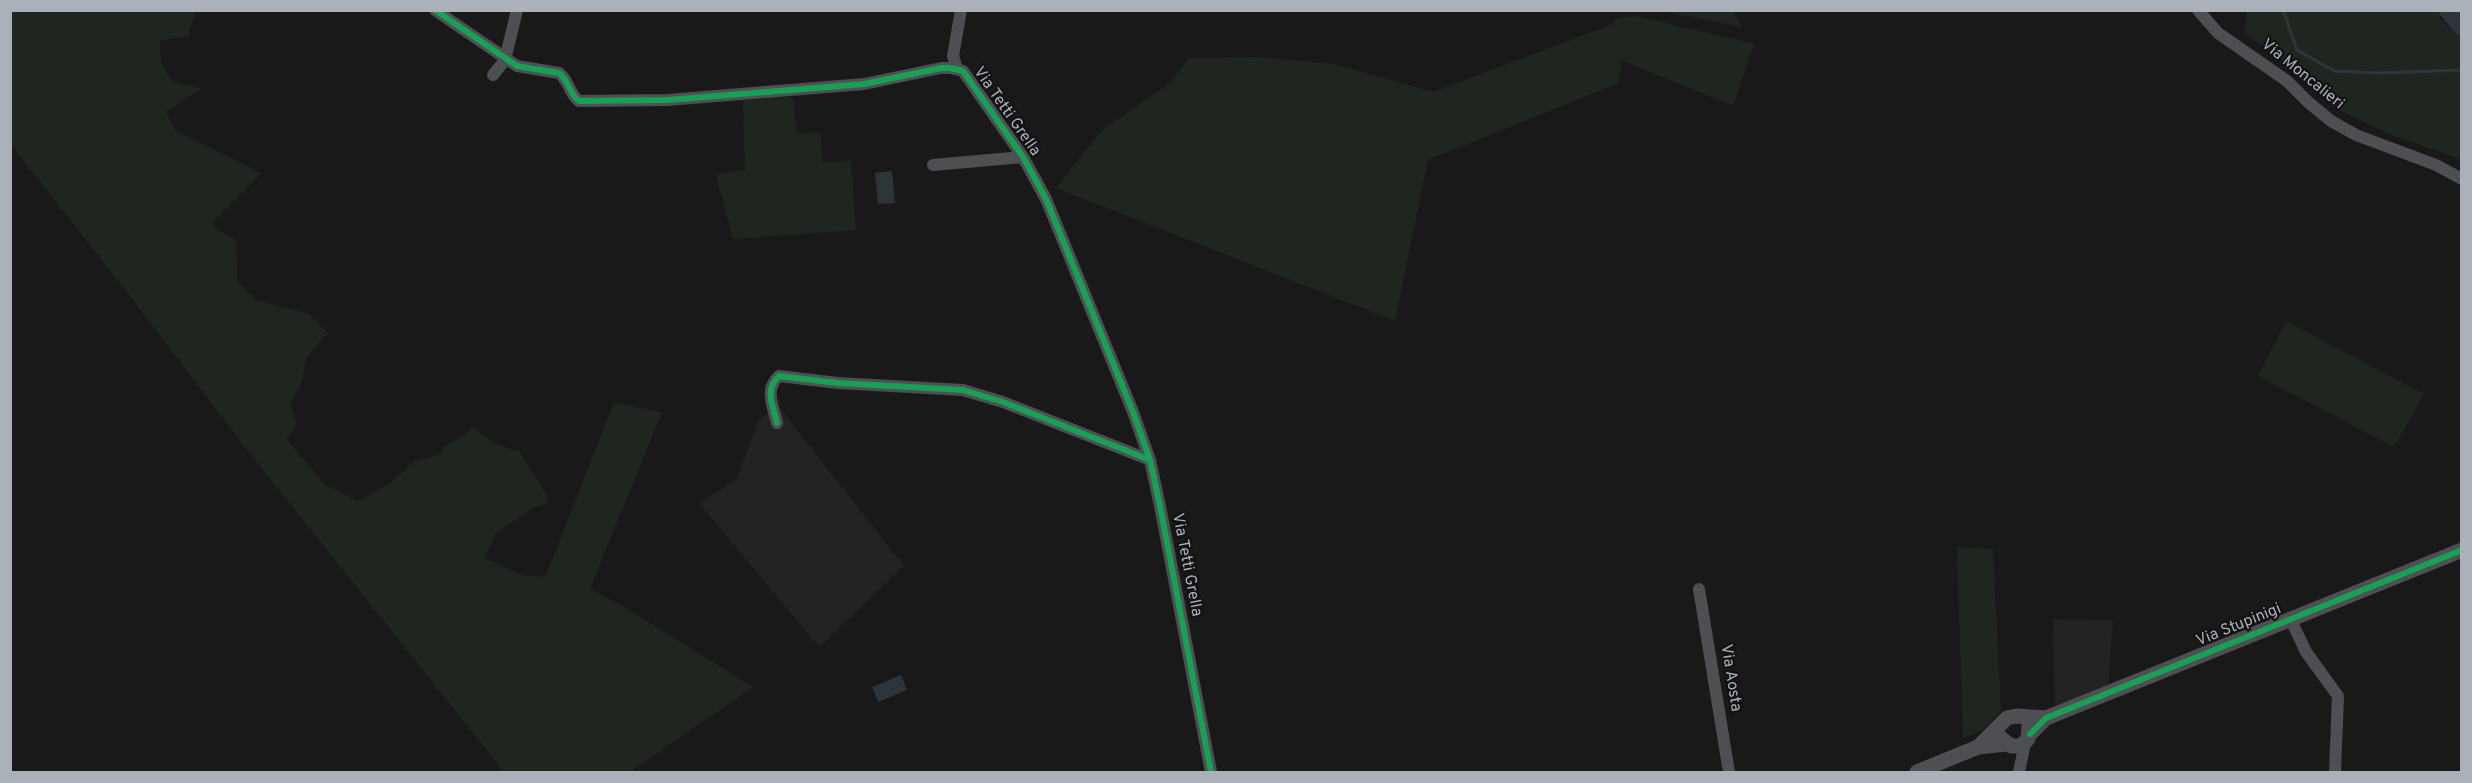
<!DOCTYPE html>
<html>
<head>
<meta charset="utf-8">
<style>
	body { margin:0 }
	#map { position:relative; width:2472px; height:783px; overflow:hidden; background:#191919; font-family:Overpass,sans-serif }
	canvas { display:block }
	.frame { position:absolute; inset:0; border:12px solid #abb1b9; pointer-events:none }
</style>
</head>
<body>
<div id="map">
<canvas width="2472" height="783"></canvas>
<div class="frame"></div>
</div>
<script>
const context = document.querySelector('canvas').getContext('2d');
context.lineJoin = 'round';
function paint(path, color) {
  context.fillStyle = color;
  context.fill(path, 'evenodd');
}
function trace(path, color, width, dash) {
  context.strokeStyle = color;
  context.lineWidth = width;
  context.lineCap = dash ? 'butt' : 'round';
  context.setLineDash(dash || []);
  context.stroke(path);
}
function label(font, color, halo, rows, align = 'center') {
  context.font = font + ' Overpass,sans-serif';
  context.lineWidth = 4.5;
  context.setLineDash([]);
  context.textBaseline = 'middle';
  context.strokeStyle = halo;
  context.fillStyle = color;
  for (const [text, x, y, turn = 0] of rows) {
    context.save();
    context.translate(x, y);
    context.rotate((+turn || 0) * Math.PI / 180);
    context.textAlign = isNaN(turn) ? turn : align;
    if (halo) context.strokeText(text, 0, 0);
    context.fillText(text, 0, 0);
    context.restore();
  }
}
paint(new Path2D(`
	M779,407L904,566L819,647L699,503L736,480L759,419Z
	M2053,619L2113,620L2108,689L2055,708Z`), '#232325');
paint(new Path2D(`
	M11,10L196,11L188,36L160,41L161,63L172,81L201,89L166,112L176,131L261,173L211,224L236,241L237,281L255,300L309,314L328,333L306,358L302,383L291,402L296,424L287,439L324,484L357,501L389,484L414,461L440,454L448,444L462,437L472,427L495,444L520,452L546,494L547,504L535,507L496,533L485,558L521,575L545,577L614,403L662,412L590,589L628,609L753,687L630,772H504L251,455L113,274L11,145Z
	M1663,11H1733L1742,27Z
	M2247,11H2440V18L2461,39V159L2391,135L2337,109L2277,56L2245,34Z
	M1637,16L1754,44L1733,106L1621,60L1619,83L1428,160L1395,321L1056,188L1102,130L1170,83L1189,58L1256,57L1334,64L1433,92L1608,26L1617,18Z
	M793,97L797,134L820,132L823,163L851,161L856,230L733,239L716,175L745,170L743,100Z
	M2286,321L2424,394L2394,447L2258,376Z
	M1957,547L1993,549L2001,711L1982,730L1963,739Z`), '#1f261f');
paint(new Path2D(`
	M892,171L895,203L878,204L875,173Z
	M901,675L907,690L878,702L872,687Z`), '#2c363a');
trace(new Path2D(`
	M2283,10L2297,50L2334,71L2381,73L2462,70`), '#2c363a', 3);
trace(new Path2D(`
	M2448,10L2462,27`), '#2c363a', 18);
trace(new Path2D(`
	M435,10L517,66L559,73C569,80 569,94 579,101L667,100L864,84L941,68H950L963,71L1023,157L1046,199L1133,412L1150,460L1160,506L1211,772
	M2198,10L2218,33L2287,81L2308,102L2331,121L2356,135L2436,165L2462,179
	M957,69L953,56L961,10
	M493,75L505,60L517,10
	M933,165L1023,157
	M777,423C773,406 764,389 779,376L838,383L963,390L1003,402L1150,460
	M1699,589L1729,772
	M2291,620L2306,652L2338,696L2335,772
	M2019,772L2025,743`), '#4d4f52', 12);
trace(new Path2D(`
	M2030,734L2046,718L2462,550
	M2001,738L2011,746H2021L2028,739L2029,725
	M1978,747L2007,718L2017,716L2046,718
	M1917,772L1978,747L2006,744`), '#4d4f52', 15);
trace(new Path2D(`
	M435,10L517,66L559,73C569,80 569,94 579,101L667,100L864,84L941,68H950L963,71L1023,157L1046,199L1133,412L1150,460L1160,506L1211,772
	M777,423C773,406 764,389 779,376L838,383L963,390L1003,402L1150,460
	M2030,734L2046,718L2462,550`), '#1a9f57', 6);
label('16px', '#abb1b9', '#131315', [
	["Via Moncalieri",2302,75,39],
	["Via Tetti Grella",1006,112,55],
	["Via Tetti Grella",1186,565,79],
	["Via Stupinigi",2239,626,-22],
	["Via Aosta",1730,678,81]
]);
</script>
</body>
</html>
